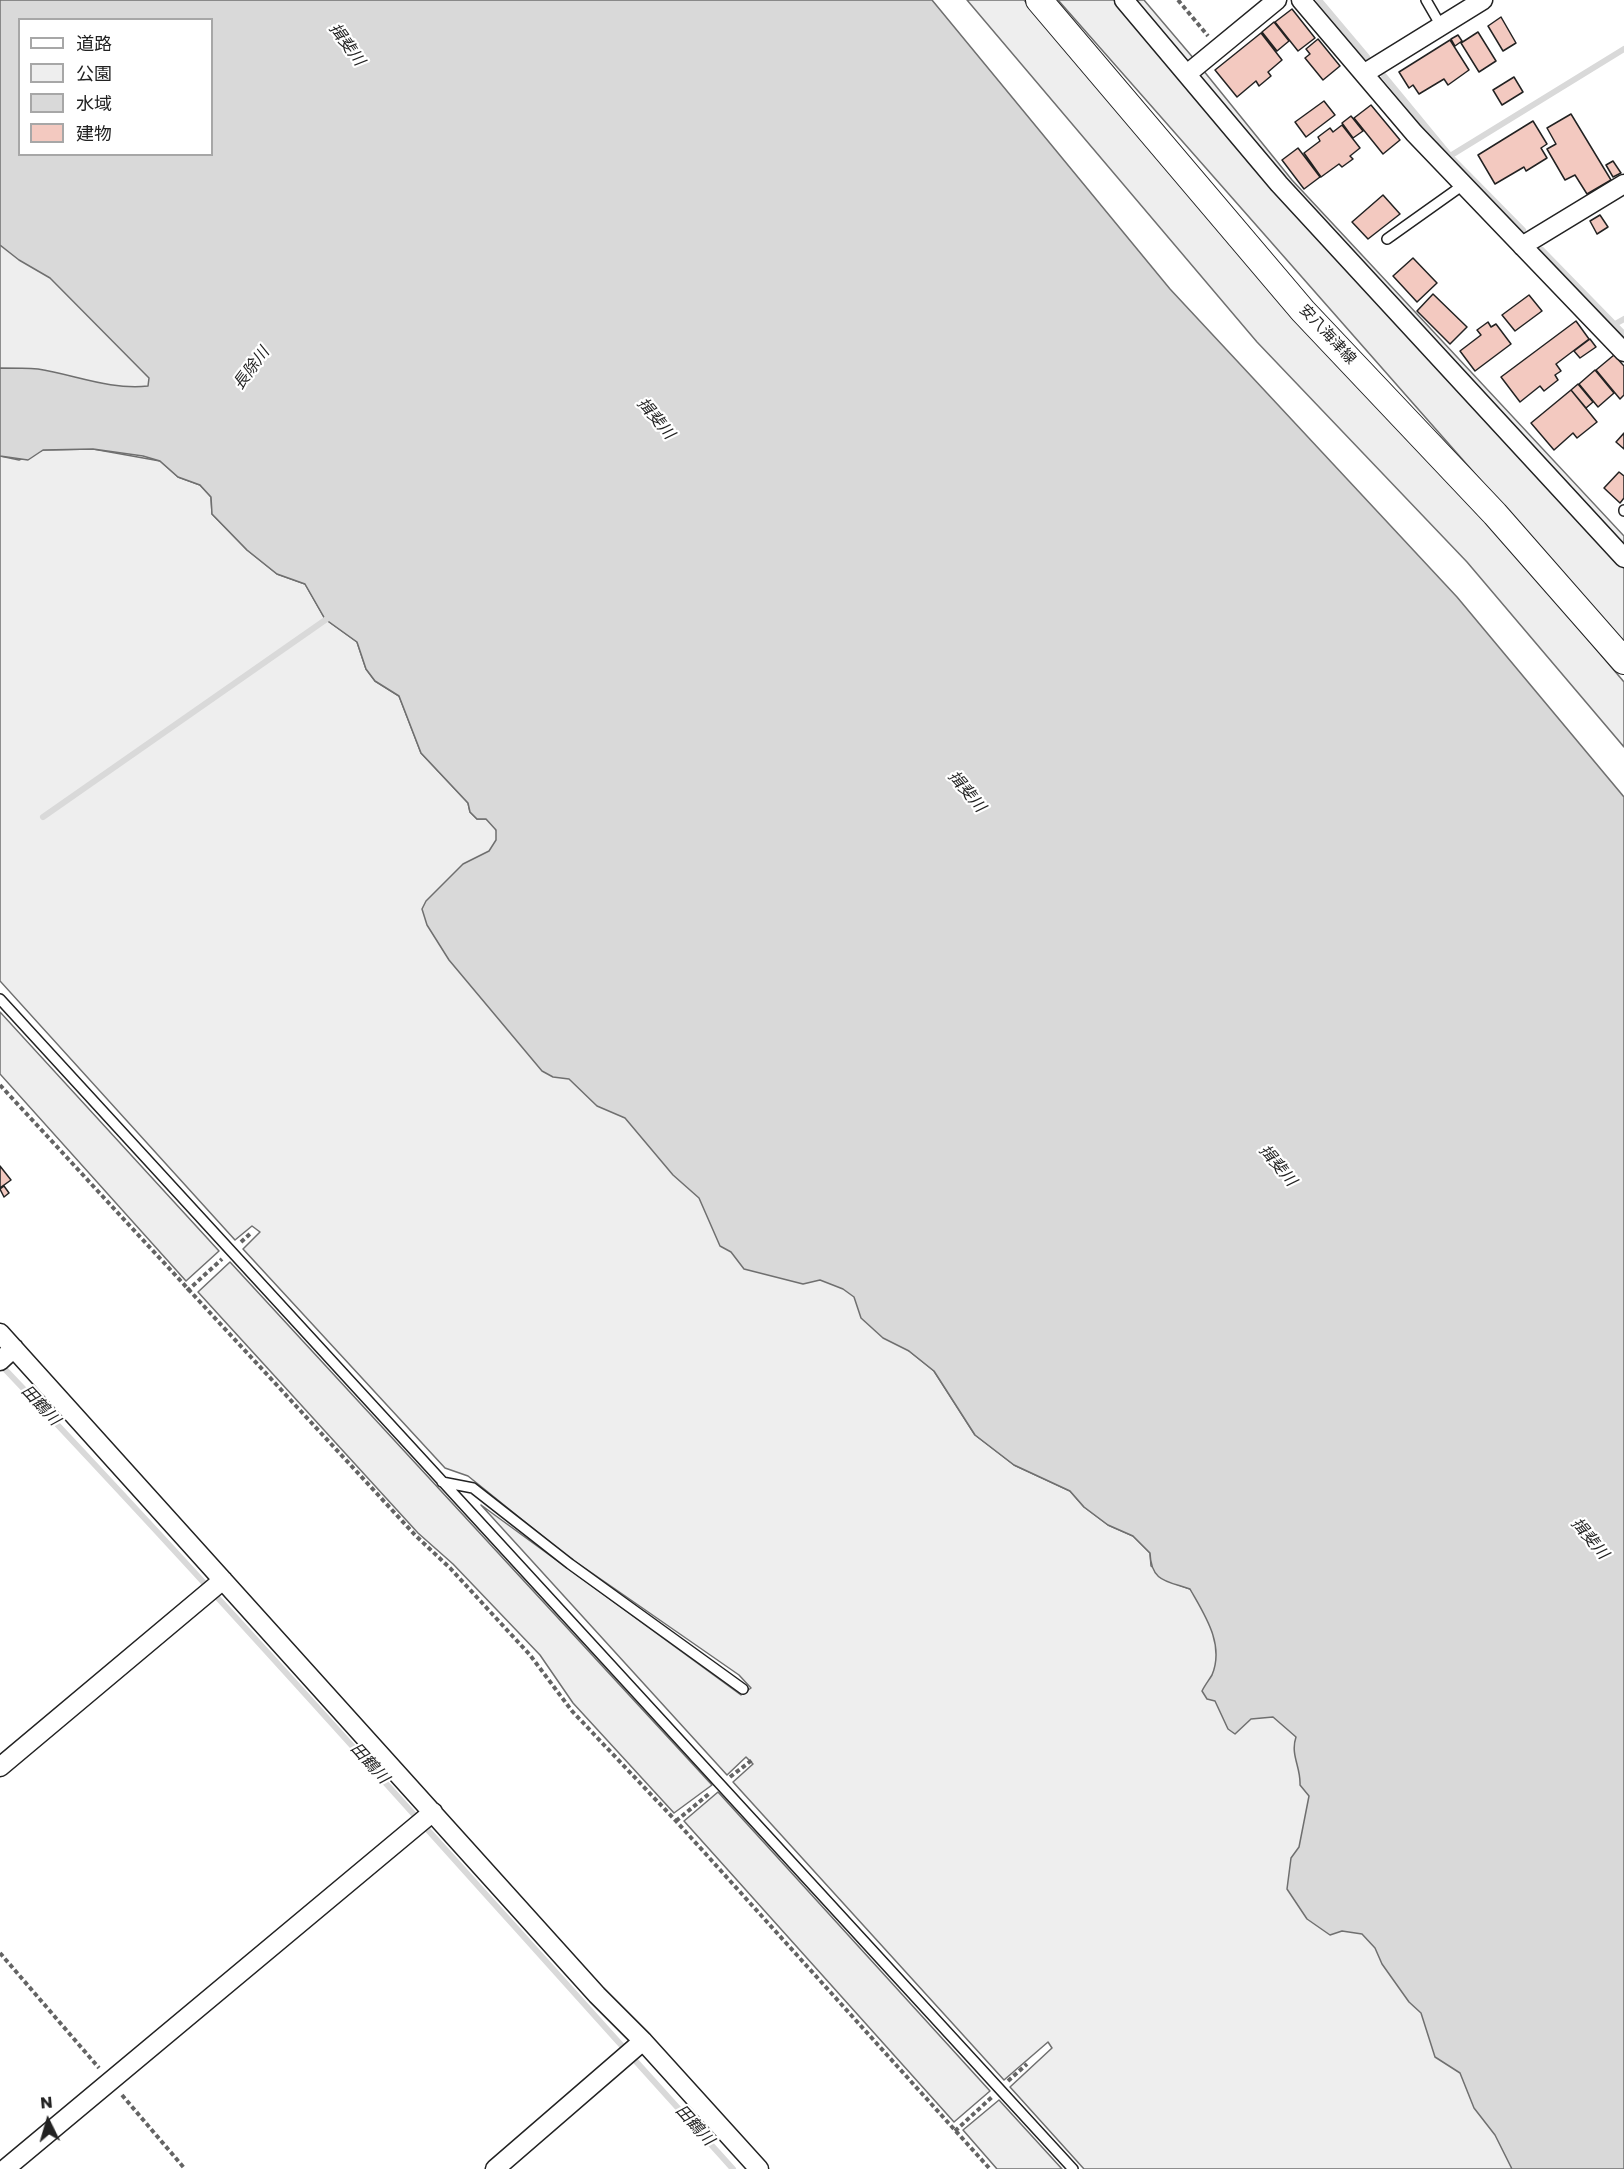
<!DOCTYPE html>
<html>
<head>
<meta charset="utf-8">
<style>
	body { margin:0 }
	#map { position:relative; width:1624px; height:2169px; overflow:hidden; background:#fff; font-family:Poppins,"Noto Sans JP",sans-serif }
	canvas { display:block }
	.legend { position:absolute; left:18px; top:18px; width:195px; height:138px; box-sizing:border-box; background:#fff; border:2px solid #a7a7a7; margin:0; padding:8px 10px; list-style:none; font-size:18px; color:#222 }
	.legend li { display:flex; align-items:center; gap:12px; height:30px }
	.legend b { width:30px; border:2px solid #a7a7a7 }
	.north { position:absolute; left:18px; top:2091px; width:60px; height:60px; -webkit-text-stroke:4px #fff; paint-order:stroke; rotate:355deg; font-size:16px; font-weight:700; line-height:24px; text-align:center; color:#222 }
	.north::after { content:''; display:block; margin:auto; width:21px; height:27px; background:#222; clip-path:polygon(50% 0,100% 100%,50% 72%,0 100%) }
</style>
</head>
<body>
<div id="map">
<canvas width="1624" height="2169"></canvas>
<ul class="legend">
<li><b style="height:8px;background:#fff"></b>道路</li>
<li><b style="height:16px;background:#eee"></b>公園</li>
<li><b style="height:16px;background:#d9d9d9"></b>水域</li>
<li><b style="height:16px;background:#f3c9c0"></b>建物</li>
</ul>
<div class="north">N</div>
</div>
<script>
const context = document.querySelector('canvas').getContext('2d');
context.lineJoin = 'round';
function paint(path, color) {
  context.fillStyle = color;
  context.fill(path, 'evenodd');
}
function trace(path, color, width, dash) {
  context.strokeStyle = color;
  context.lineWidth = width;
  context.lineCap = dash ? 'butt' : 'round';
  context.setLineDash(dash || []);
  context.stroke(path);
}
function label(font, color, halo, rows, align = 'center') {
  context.font = font + ' Poppins,"Noto Sans JP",sans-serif';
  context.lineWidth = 4.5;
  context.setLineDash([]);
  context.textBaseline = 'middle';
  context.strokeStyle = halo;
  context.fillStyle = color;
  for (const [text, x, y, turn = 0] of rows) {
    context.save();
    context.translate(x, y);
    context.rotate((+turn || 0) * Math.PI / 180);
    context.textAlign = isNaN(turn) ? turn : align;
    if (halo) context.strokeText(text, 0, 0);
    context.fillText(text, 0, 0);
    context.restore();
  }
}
const green = new Path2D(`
	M967,0H1024L1290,312L1488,522L1624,682V747L1467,562L1257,342Z
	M1058,0H1117L1616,557L1624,567V643Z
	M1132,0H1144L1195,60L1188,66Z
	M1203,70L1292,180L1624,536V551L1286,184L1197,75Z
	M0,193L179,403L0,380Z
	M93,449L160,461L178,477L200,485L211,497L212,514L247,550L277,574L305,584L325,619L357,642L366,669L375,681L399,696L421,753L468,803L470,812L477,819H486L492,823L554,931L909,1351L934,1371L975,1435L1014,1465L1070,1491L1084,1507L1108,1525L1133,1536L1150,1553L1151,1566L1176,1584L1190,1589L1279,1699L1527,2169H1084L1010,2087L1052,2048L1048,2042L1004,2080L733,1782L753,1764L746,1757L727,1775L481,1505L741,1695L751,1688L739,1675L566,1555L468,1476L445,1468L243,1249L260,1232L252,1226L235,1240L0,981V456L19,460L43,450Z
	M0,1012L219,1251L186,1281L0,1074Z
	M230,1262L712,1785L674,1813L573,1703L540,1655L453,1564L418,1533L198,1292Z
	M718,1792L990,2091L954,2122L684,1821Z
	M999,2100L1062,2169H997L963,2130Z`);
paint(green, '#eee');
trace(green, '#6f6f6f', 1.5);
const water = new Path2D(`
	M0,0H932L1170,289L1457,597L1624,797V2169H1512L1495,2135L1474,2108L1460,2073L1435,2057L1421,2013L1409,2002L1382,1964L1375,1948L1362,1934L1342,1931L1330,1935L1307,1919L1287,1889L1291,1858L1299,1847L1309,1796L1300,1785C1301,1767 1290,1755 1296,1737L1273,1717L1251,1719L1235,1734L1228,1729L1215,1701L1207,1699L1202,1691C1205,1685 1209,1680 1212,1675C1225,1644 1204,1614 1190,1589C1167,1581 1151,1582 1150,1553L1133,1536L1108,1525L1084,1507L1070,1491L1014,1465L975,1435L934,1371L909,1351L883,1338L861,1318L854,1297L843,1289L820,1280L803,1284L744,1269L731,1252L720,1246L699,1198L673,1175L625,1118L597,1106L569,1079L553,1077L542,1071L449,960L427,925L422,909L426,901L463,864L489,851L496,840V830L486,819H477L470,812L468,803L421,753L399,696L375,681L366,669L357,642L325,619L305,584L277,574L247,550L212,514L211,497L200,485L178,477L160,461L143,456L93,449L43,450L28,460L0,456V368C12,368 25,368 38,369C76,375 109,390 148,386L149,378L50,278L19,260L0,245ZM20,20H212V154H20Z`);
paint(water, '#d9d9d9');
trace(water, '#6f6f6f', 1.5);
trace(new Path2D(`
	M1319,0L1367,57
	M1384,76L1450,156L1523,230
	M1450,156L1624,49
	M1542,250L1624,334
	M1615,324L1624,319
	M43,817L331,616
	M0,1364C250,1627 489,1900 733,2169`), '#d9d9d9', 6);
const building = new Path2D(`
	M1292,9L1315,38L1298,51L1275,22Z
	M1501,17L1516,43L1503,51L1488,26Z
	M1274,22L1289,41L1277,51L1262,32Z
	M1478,32L1496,61L1479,72L1461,43Z
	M1261,33L1282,60L1268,72L1271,76L1259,86L1256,81L1237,97L1215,70Z
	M1458,35L1462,41L1455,46L1451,39Z
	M1318,39L1340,66L1323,80L1305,58L1310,54L1306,49Z
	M1450,40L1469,70L1448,85L1444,79L1419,94L1413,85L1409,88L1399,72Z
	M1514,77L1523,92L1502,105L1493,90Z
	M1324,101L1335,115L1306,137L1295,122Z
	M1371,105L1400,140L1383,154L1354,118Z
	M1571,114L1611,180L1587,194L1575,175L1565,180L1547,149L1556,144L1547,128Z
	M1351,116L1363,131L1353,138L1342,123Z
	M1533,121L1547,144L1541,148L1547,158L1526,171L1524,167L1495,184L1478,155Z
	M1342,125L1360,148L1350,156L1353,159L1342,167L1339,164L1321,177L1304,153L1320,141L1318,137L1330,128L1333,132Z
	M1298,148L1320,177L1304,189L1282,160Z
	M1613,161L1621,173L1613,177L1606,165Z
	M1383,195L1400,214L1368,239L1352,222Z
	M1600,215L1608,227L1597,234L1590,221Z
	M1413,258L1437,283L1417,302L1393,276Z
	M1433,294L1467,327L1450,344L1417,311Z
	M1529,295L1542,311L1515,331L1502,315Z
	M1576,321L1589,339L1556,364L1561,371L1555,375L1558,380L1544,391L1540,386L1520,402L1501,377Z
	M1488,322L1491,327L1496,324L1511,344L1475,371L1460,351L1481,335L1477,330Z
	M1590,339L1596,347L1580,358L1574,351Z
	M1614,355L1624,366V395L1620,399L1596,370Z
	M1595,370L1614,393L1598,407L1579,384Z
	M1578,384L1593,402L1586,408L1571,390Z
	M1571,390L1597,422L1577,438L1573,433L1554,450L1531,423Z
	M1624,433V449L1616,442Z
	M1619,472L1624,476V498L1620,503L1604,488Z
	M0,1166L11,1180L0,1188Z
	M4,1186L9,1193L4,1197L0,1189Z`);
paint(building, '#f3c9c0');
trace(building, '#222', 1.5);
const lane = new Path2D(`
	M1426,0L1441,26
	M1387,239L1463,185
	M1624,511V510
	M0,999L1073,2169
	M442,1482L473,1488L570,1564L743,1689`);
const street = new Path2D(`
	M1124,0L1279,184L1624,558
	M1301,0L1414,133L1624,352
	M1365,73L1483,0
	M1187,74L1277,0
	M1522,246L1624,184
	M0,1333L597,1995L643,2041L759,2169
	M0,1361L14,1348
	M0,1767L223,1580
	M5,2169L433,1812
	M495,2169L643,2041`);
const secondary = new Path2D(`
	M1039,0L1303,311L1495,514L1624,661`);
trace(lane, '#222', 12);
trace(street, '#222', 21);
trace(secondary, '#222', 28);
trace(new Path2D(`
	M1178,0L1208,36
	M0,1085L416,1536L450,1568L530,1655L572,1711L676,1821L990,2169
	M241,1242L252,1232
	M187,1291L222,1259
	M730,1777L752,1760
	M676,1821L710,1793
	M0,1953L99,2068
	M1008,2081L1027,2064
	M122,2095L185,2169
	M955,2131L992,2097`), '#646464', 4, [4.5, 3]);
trace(lane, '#fff', 9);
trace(street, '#fff', 18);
trace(secondary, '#fff', 26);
label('15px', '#222', '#fff', [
	["安八海津線",1327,335,47]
]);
label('italic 16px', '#222', '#fff', [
	["揖斐川",346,45,54],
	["長除川",252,369,-53],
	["揖斐川",655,419,50],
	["揖斐川",966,792,50],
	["揖斐川",1277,1166,50],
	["田鶴川",40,1406,47],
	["揖斐川",1589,1539,50],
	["田鶴川",369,1764,48],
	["田鶴川",694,2126,48]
]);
</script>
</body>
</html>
